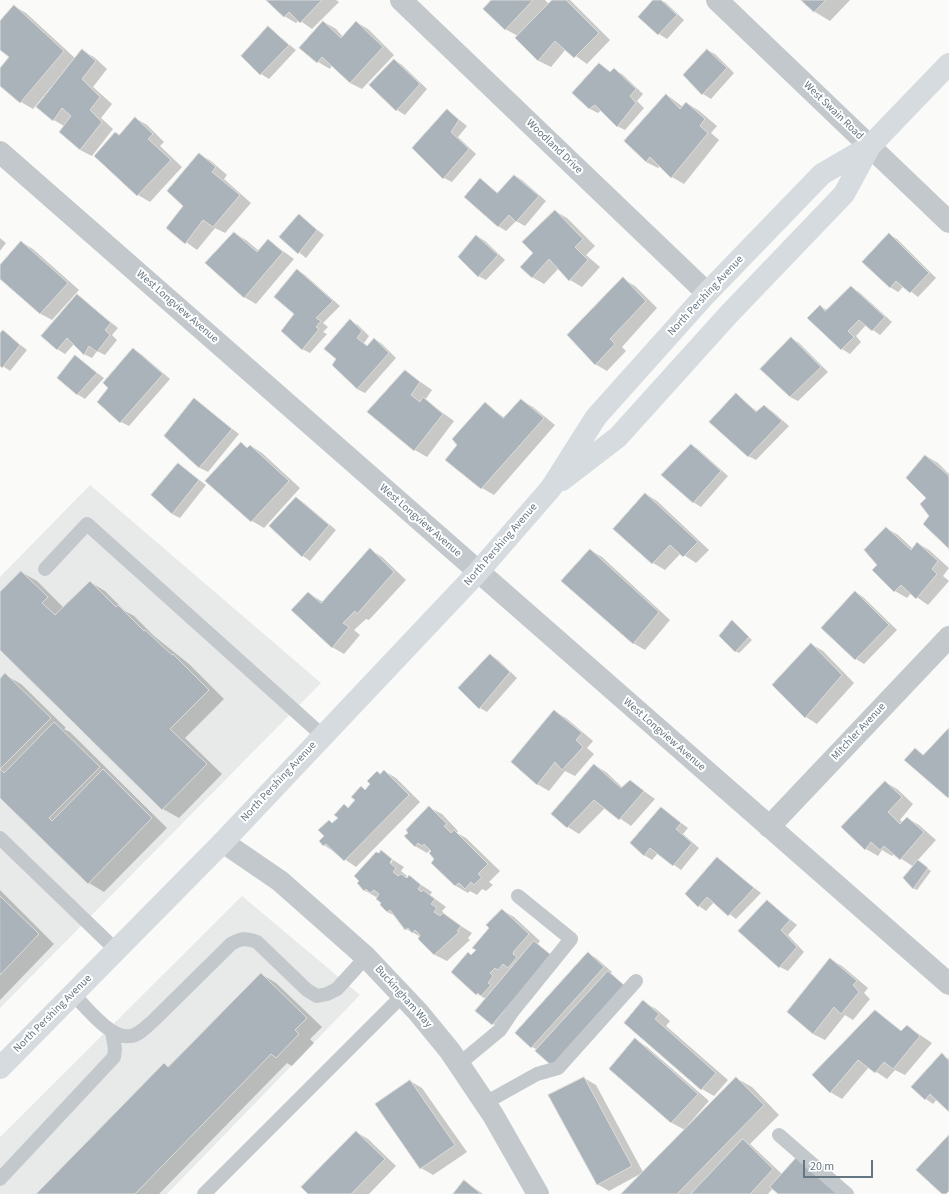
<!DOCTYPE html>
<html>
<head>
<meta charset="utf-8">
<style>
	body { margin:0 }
	#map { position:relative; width:949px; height:1194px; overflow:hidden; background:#fafaf8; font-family:"Source Sans 3",sans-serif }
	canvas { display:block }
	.scale { position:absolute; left:803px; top:1160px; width:70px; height:18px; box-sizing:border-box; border:2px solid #657683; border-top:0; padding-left:5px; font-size:12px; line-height:14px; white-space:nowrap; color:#657683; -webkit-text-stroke:3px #fff; paint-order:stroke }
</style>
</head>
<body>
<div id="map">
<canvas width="949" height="1194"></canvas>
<div class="scale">20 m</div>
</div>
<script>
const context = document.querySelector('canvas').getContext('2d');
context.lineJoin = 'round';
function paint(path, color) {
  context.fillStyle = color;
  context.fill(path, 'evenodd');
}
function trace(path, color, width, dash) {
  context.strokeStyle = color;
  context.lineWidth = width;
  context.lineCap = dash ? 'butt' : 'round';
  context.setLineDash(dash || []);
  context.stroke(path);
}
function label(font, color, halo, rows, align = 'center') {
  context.font = font + ' "Source Sans 3",sans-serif';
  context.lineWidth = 4;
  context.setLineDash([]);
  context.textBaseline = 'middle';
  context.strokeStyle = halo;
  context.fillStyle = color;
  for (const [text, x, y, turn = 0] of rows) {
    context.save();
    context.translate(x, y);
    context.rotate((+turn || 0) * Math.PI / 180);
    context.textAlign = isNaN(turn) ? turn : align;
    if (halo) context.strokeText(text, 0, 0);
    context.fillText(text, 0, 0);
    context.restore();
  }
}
paint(new Path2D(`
	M90,485L321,683L0,1008V577Z
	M242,896L360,995L167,1194H0V1137Z`), '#e8e9e9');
paint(new Path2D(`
	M267,0H336L339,2L312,29L299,20L296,23L284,16Z
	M492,0H545L549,4L553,0H570L610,40L587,64L566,49L551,67L539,61L516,38L518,36L505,29Z
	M655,0L665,2L684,20L667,39L659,34Z
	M802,0H850L830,21L815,12Z
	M14,6L26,13L76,59L83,51L94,57L107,69L93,87L112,104L101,118L113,129L92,156L80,150L64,126L54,120L52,86L33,109L21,102L0,85V70L10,57L0,48V23Z
	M324,22L336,29L343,37L356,22L368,29L394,55L362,89L350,83L332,65L330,69L318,62L301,48Z
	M268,28L296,50L269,79L261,74L242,56Z
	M707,50L715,54L734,73L711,99L703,94L684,75Z
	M394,60L402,65L427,89L405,115L397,110L370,85Z
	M599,64L611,72L614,70L622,74L643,94L637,101L644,108L625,130L617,126L601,110L598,113L590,109L574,93Z
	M667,95L683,107L686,103L698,110L717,126L711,133L719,140L684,184L672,177L660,166L658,168L646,162Z
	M447,110L467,126L458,137L476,154L452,182L444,178L414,148Z
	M135,118L147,125L164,142L160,146L182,167L150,202L138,195L119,135Z
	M199,154L211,161L227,175L224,179L251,203L225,233L215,228L197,250L167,228L185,206Z
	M515,176L522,180L546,201L525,226L516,221L506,231L498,226L480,180L498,193Z
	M555,211L567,218L595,246L586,255L600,267L582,287L570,280L559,268L544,284L532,277L535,253Z
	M299,216L324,235L306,258L280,237Z
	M234,233L246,240L259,251L269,241L294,259L256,304L244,297Z
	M889,234L897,239L936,278L918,297L904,286L898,292L890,287Z
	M477,236L485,241L505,260L486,280L478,276Z
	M0,238L6,243L0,251Z
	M21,242L33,249L79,290L52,320L41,314L0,278V266Z
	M297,270L305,275L340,306L323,323L328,327L323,332L327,334L310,353L302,349L295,314Z
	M623,279L635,286L657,308L622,347L626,351L607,371L595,364Z
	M851,288L859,292L892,322L880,335L866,325L856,336L861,342L850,354L842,349L808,318L820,306L827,310Z
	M78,296L118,328L112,335L117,340L105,355L97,351L92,358L84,354L74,344L65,354L57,349Z
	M350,321L358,325L369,336L364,343L368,346L375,339L382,344L396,358L365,393L357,389L333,365L337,359Z
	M3,331L27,350L10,371L0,364V334Z
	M791,338L799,343L828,372L798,401L790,397Z
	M133,350L141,354L170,379L129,426L121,422L109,388Z
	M75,356L104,378L85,399L77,394Z
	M405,371L432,390L425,400L454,421L427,457L415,450Z
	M736,395L758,412L764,407L772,411L789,426L756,460L748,456Z
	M194,400L239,434L208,472L200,468L165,436Z
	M521,400L533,407L555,425L494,495L482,488L458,445L485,404L505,418Z
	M241,444L249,448L251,446L262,453L300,488L264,528L252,521Z
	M691,445L699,450L728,476L701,507L693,502Z
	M926,456L938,463L949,474V548L931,516L927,498Z
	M178,464L206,485L180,518L172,514L152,495Z
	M646,494L657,501L709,550L696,563L681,553L665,570L653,563L614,529Z
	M296,498L304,503L336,530L310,561L303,556Z
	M886,528L898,535L913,549L917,543L929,550L949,568L943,576L949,581L928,605L911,593L907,598L895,591L874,570L879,565Z
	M371,550L382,557L406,580L369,620L366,619L354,630L360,635L344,654L332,647L308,593L323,602Z
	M590,550L602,557L670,620L645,650L633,643Z
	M21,572L37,581L64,608L90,582L105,591L125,611L134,616L154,636L189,664L224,699L185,738L222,774L179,818L163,809L0,649V593Z
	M856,592L863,597L897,630L864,664L856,659L822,628Z
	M732,621L752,640L739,653L735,651Z
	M811,644L823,651L854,683L817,724L806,717Z
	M490,655L498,660L517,678L487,712L480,708Z
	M5,675L21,684L66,728L64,729L70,732L167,828L104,892L89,883L0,796V680Z
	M554,711L566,718L593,741L587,748L594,754L575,776L565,771L549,791L537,784Z
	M594,765L606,772L623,788L630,781L655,799L631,826L605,808L579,834L568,827Z
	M384,771L396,778L420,802L356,867L324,845L329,821L334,824L339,818L345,805L349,808L356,800L362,787L366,790L372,784L377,772L381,775Z
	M885,782L897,789L913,804L900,820L903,823L907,818L919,825L936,840L917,861L931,871L917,890L913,888L914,867L894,854L892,856L882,850L878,856L866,849L842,827Z
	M430,808L442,814L458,831L457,833L466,838L500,871L489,882L493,885L486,891L482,889L477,895L470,891L468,893L456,886L433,863L436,859L432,851L430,850L427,853L415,846Z
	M661,808L688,828L683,834L699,848L681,870L658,853L652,860L644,855Z
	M381,852L404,867L401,871L407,876L405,877L408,879L409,877L432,892L430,895L446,907L442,911L447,917L472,933L468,938L470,940L447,961L435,955L420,939L421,937L406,929L396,916L387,912L380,895L376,897L364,890ZM391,860H393L388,868Z
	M717,859L761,893L736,919L714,902L706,911L699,906Z
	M0,890L54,944L0,1000Z
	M767,901L797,925L788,935L804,952L788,971L780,967Z
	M502,910L514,917L540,941L537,945L558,960L501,1028L493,1024L486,999L477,994L469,953L472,955L478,950Z
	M588,954L596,958L612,972L610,974L632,991L538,1050L532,1047Z
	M830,959L842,966L868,988L864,993L870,999L853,1020L845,1015L825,1040L813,1034L788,1012Z
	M261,974L276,983L322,1027L310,1039L314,1043L292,1066L287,1063L159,1194H37L164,1064L169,1067Z
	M644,1002L656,1009L670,1021L666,1026L728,1080L714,1096L702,1089L625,1023Z
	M875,1012L902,1031L907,1026L932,1043L905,1075L895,1070L887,1079L869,1067L842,1099L830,1092Z
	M636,1040L647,1047L709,1101L688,1125L689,1126L736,1078L752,1087L779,1115L750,1144L783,1175L779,1194L773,1188L768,1194H622L642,1173L609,1191L597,1184L584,1078L596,1085L643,1172L685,1130L672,1123L610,1068Z
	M942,1055L949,1059V1111L937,1099L933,1104L926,1099Z
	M410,1081L422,1088L467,1152L433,1175L421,1168Z
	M356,1132L368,1139L396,1166L369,1194H309Z
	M465,1182L476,1189L483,1194H454Z`), '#0003');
const building = new Path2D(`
	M266,0H322L300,23L289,12L284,17Z
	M491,0H490H533L505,30L483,9Z
	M552,0H566L599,33L574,58L555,41L538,61L515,38Z
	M653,0H661L677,15L658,35L638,17Z
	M801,0H826L814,12Z
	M14,5L64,51L20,103L0,86V68L9,57L0,50V21Z
	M323,21L341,38L356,21L383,47L350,83L322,57L317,63L299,48Z
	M268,26L289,45L260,75L241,56Z
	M82,49L96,61L82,79L100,97L90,110L102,122L80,150L59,132L71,116L62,108L53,121L36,107Z
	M707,49L727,68L702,95L683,75Z
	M394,59L420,84L396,111L369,85Z
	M599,63L610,72L614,68L636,89L630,96L636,103L617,127L595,105L589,109L572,93Z
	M666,94L680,109L686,102L705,119L700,126L708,133L671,178L650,157L646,162L624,141Z
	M447,109L459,120L451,132L469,149L443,179L412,148Z
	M135,117L153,134L148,139L171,160L137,196L94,156L115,132L119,135Z
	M199,153L216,167L212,172L240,195L213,227L203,220L185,244L166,228L183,206L167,191Z
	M514,175L539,196L516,222L509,215L498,227L464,197L480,178L497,193Z
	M555,210L583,239L575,247L588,260L569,281L549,259L532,278L520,267L533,253L522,242Z
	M299,214L317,230L298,254L279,237Z
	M234,232L257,252L268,239L283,252L244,298L205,263Z
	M889,233L929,273L910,293L896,281L890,288L862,262Z
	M476,235L498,255L478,277L458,257Z
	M21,241L68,283L40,314L0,279V265Z
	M297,269L333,301L316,318L321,321L316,327L319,329L302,350L281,331L294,314L274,297Z
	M623,277L646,301L610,339L615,344L595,365L567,335Z
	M851,286L885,317L872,331L859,320L848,331L854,337L841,350L807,318L820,305L825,311Z
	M77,294L111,323L105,330L110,335L97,352L89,346L84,355L67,338L57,350L41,336Z
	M350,319L362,331L357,338L367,346L374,338L389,353L357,389L332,365L336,359L324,349Z
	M3,330L20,345L2,368L0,366V333Z
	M791,337L821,367L790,397L760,369Z
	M133,348L163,374L120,423L97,402L108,388L103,383Z
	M75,355L97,373L77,395L57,378Z
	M405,370L420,382L411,395L420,402L423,397L443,414L414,451L367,412Z
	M736,393L756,412L764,405L782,421L748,457L709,422Z
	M194,398L232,429L199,468L164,436Z
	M521,399L544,418L481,489L445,460L457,445L452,439L485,402L503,418Z
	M241,442L247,448L250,445L289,481L251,522L205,481Z
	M691,444L721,471L693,503L661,475Z
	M925,455L949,476V549L923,524L929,516L920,504L926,498L906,478Z
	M178,463L199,480L172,514L151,495Z
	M645,493L698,542L683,557L670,545L652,564L613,529Z
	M296,497L329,525L302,557L269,526Z
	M886,527L911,550L917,542L938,561L932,569L937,574L916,599L901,585L894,592L872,570L877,565L864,550Z
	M370,548L394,572L357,614L355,611L343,623L349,627L332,648L291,610L308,592L321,603Z
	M590,549L659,612L633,644L561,581Z
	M21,571L48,597L42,603L55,615L90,581L116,607L118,605L144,631L145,630L172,655L173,654L209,690L170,729L207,764L162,810L0,650V592Z
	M855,591L889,625L855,660L821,628Z
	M732,620L749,637L735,652L719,636Z
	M811,643L842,675L805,718L772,685Z
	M490,654L510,672L479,709L458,688Z
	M5,673L51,718L0,769L4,773L54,722L100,767L49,818L52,821L103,769L152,818L88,884L0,798V679Z
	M554,710L582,733L576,740L583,747L562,770L555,762L537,785L511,762Z
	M949,728V797L948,798L904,760L915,748L923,755Z
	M594,764L621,788L630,780L644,791L619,820L594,800L567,828L551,814Z
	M384,770L409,795L344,861L326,844L323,846L319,841L324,836L318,830L329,820L332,823L338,818L334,815L344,804L348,808L355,800L351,797L361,786L365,790L370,784L367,781L377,771L380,774Z
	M885,781L902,797L888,812L900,824L907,817L924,832L900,860L884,846L880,850L871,842L865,850L841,827Z
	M429,806L447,824L444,826L451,833L454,830L488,864L478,874L482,877L474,885L471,882L465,889L459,883L455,886L431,863L434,859L429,853L431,851L424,844L422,846L418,843L415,847L404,836L408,833L406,830Z
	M661,807L681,823L676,829L692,843L673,866L650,848L644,856L630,843Z
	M381,850L392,859L390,863L396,868L393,872L398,876L401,874L407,878L409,875L421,885L418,889L421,892L423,890L435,899L431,904L437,908L434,912L440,916L443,913L461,926L457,931L459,932L434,955L418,939L420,935L415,930L412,933L408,928L405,930L390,910L387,912L380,905L381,903L376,899L379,894L374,890L370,893L366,889L364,891L357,883L359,881L354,876L376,852L379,853Z
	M717,857L754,888L728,916L707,897L698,907L685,894Z
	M918,860L928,868L913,889L903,878Z
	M0,896L39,934L0,975Z
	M767,900L790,920L781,930L797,947L779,968L738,931Z
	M502,909L529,934L514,951L513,954L517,957L508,968L503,964L498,970L495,968L490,973L493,976L488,983L491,985L481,996L478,993L476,995L451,972L468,952L471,955L476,950L472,948L489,928L486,925Z
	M534,941L551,955L492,1025L475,1011Z
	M588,952L604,967L531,1048L515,1033Z
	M830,958L857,981L853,985L859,992L841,1014L834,1007L813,1034L787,1012Z
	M608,971L625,986L552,1066L535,1051Z
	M261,973L307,1018L295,1030L299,1034L276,1058L271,1054L135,1194H36L164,1063L168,1067Z
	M643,1000L659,1014L655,1019L716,1073L701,1090L624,1023Z
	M875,1010L901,1031L907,1025L920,1036L893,1069L884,1062L875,1073L858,1060L830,1093L812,1075Z
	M635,1038L698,1094L671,1123L609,1069Z
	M942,1053L949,1061V1112L930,1094L925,1100L911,1087Z
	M584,1077L632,1166L597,1185L548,1095Z
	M736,1077L764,1105L677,1194H621Z
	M410,1080L455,1145L420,1169L375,1104Z
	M356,1131L385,1159L351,1194H308L301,1187Z
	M949,1135V1191L946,1194H942L916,1170Z
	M743,1139L773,1169L750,1194H691Z
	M796,1158L837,1194H778L770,1187Z
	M464,1180L481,1194H453Z`);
paint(building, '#aab3b9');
trace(building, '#dcdcda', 1);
trace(new Path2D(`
	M45,569L87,524L323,736
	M0,838L116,950
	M73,994C86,1007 111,1040 131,1036C139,1035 147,1026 154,1020L231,944C241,938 246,938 257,942L307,990L317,996L327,994L337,989L366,957
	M459,1064L500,1030L512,1012L571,939L518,896
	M485,1103L537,1074L558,1068L636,981
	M779,1135L847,1194
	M0,1179L114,1057L115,1049L112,1032
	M204,1194L403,995`), '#c3c8cc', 14);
trace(new Path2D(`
	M401,0L707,293
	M0,152L949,984
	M769,827L949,637
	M223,842L280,881L366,957L418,1012L450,1051L493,1115L538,1194`), '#c3c8cc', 22);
trace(new Path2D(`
	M717,0L949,222`), '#c3c8cc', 22);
trace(new Path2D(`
	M562,480L618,437L729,314L844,194L870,146
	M0,1068L223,842L478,572L551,488L596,417L707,293L822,174L870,146L949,64`), '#d6dbdf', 22);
label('11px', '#657683', '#fff', [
	["West Swain Road",833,111,44],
	["Woodland Drive",554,147,44],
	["North Pershing Avenue",706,296,-47],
	["West Longview Avenue",177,307,41],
	["West Longview Avenue",420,521,41],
	["North Pershing Avenue",501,545,-49],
	["Mitchler Avenue",859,732,-47],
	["West Longview Avenue",664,735,41],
	["North Pershing Avenue",279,782,-47],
	["Buckingham Way",403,997,48],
	["North Pershing Avenue",53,1014,-45]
]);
</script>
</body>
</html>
